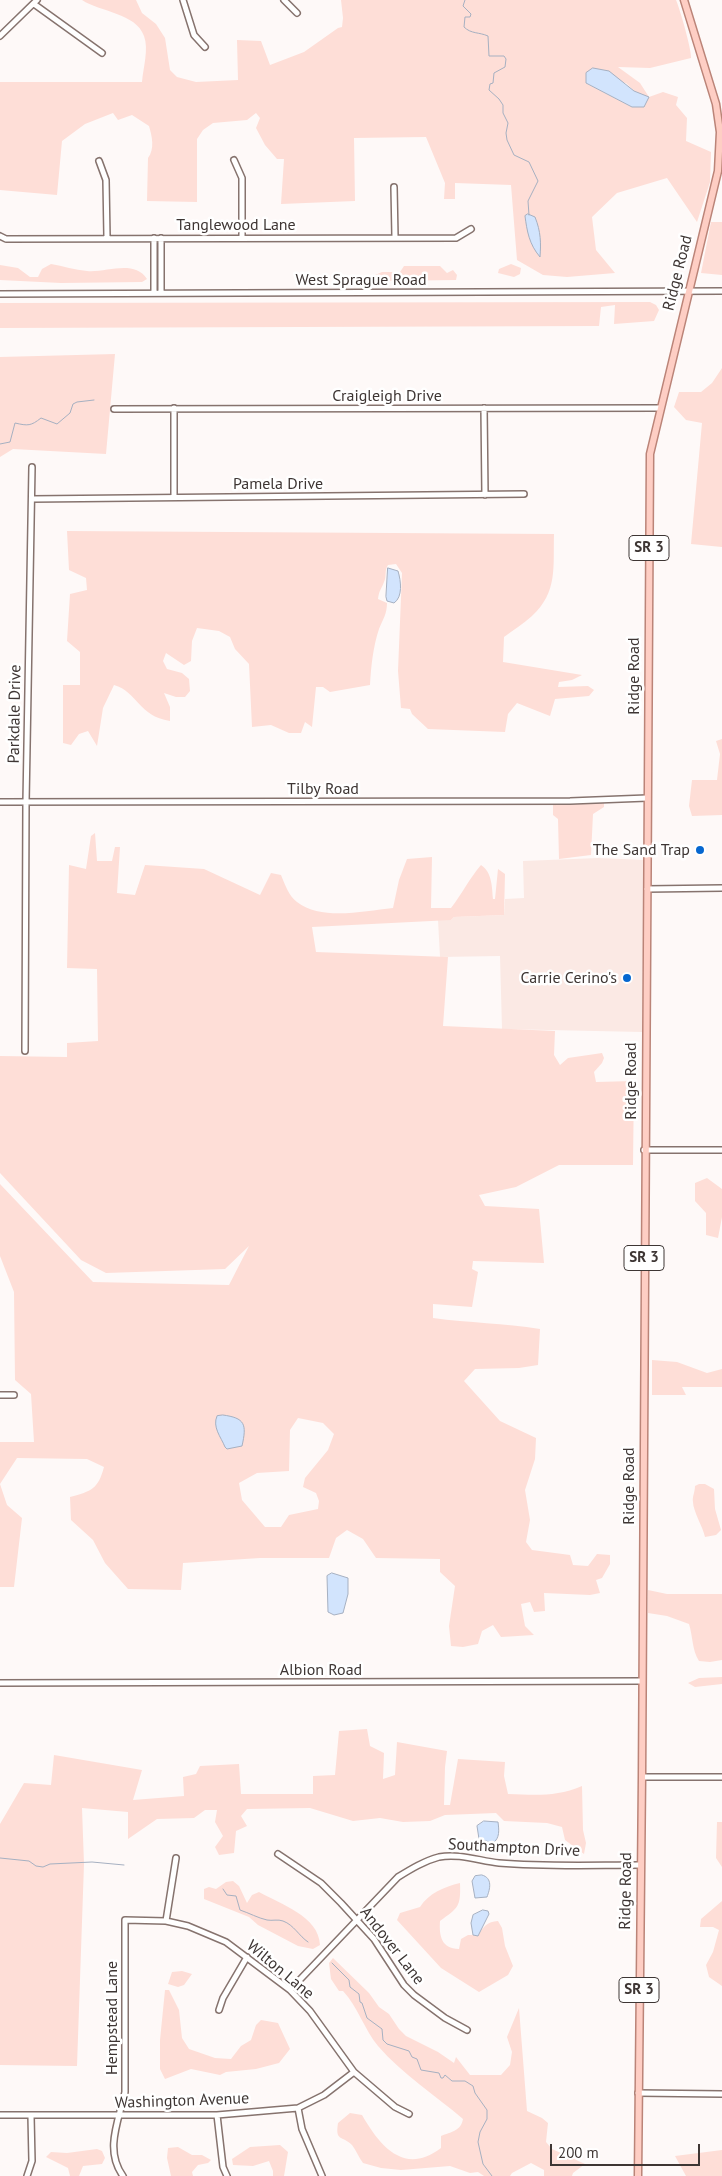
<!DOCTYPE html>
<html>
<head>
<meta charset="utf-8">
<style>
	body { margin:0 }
	#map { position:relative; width:722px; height:2176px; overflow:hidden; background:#fef9f8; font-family:"PT Sans",sans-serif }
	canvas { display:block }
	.scale { position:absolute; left:550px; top:2144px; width:150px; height:22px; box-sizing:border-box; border:2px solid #3e3634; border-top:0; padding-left:6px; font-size:15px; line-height:18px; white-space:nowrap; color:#3e3634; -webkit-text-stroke:4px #fff; paint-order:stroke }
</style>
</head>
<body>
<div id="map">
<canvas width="722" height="2176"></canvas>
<div class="scale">200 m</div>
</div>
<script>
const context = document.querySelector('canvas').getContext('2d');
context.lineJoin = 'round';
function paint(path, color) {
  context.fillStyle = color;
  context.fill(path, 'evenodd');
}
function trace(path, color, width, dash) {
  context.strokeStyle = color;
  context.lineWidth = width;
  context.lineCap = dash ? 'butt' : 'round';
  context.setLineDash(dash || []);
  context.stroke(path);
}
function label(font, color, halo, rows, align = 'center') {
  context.font = font + ' "PT Sans",sans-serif';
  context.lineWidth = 5;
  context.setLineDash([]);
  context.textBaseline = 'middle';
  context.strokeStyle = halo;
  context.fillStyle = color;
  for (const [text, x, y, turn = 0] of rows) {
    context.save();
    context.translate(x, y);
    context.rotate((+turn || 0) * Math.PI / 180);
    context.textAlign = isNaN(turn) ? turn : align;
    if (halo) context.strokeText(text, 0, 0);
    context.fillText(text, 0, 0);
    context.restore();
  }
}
paint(new Path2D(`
	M598,858L644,860L642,1032L502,1029L500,956L440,957L438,920H451L454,917L504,915L505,899L524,898L523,861Z`), '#fbe9e4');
paint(new Path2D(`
	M82,0H136L142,13L156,24L165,38L170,70L177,77L196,82L238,80L237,40L261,41L270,65L304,52L338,28L342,27L343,18L341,0H676C680,9 692,51 691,58L650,68L618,67L640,83L649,97L663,92L678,97L676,105L687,118L686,141L711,152L710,182L697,222L667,178L617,193L592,217L596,250L615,273L567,277L543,275L517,260L511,185L455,183V199H444L445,183L426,137L354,138L355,201L281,204L284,159H277L265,145L256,128L260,118L256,113L247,120L213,123L203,130L197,139V202L147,201L148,158C155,149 152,136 149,126L132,115L118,120L113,113L85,124L62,141L57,195L0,190V82H142C143,68 149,49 144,36C136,13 100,12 82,0ZM586,79L626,83L634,91L642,96L632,107L586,83Z
	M711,222H722V275L701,273Z
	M51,264C63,266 75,270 87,271C106,273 134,259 147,279L142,282L61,283L0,280V265L18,268L30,277H38L42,269Z
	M511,264L521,268L520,274L514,277L498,273L499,269Z
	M404,266H440L447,273L453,270L457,275L456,280L379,281L373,279L375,275L382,272H400Z
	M650,302L656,305L659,310L654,321L614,324L615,305L601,307L599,326L0,328V303Z
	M115,354L106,454L13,449L0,457V357Z
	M722,368V547L691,544L702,423L686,420L674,407L679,392H701L712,383Z
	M67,531L554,534C553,567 558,592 532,616C523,624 513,630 504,637L503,662L582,675L572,680L559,682L558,687L588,686L594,690L589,696L555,699L550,716L517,703L508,714L505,732L428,729L412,714L410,709L401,708L398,671L402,573L396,564L388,565C384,571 387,576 384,582C381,590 379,590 378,599L387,603C387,614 383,619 379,629C373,647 371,667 370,685L330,692L323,687H316L312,727L305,722L301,733H289L271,725L252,727L249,664L235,649L230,637L219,631L197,628L192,641L191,661L184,665L166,653L163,661L167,669L182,673L189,679L190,691L185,697H176L164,693L170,707V721C138,716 138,692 114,685L103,708L97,746L88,731L79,734L71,745L63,743V685H80V652L67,641L70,594L87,590L86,578L69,570Z
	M722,739V815L692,816L689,806L692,780H717L720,754L716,741Z
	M604,803V807L593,814L591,855L559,859L558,819L553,815V804Z
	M95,833L97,861H112L115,847H120L117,893L135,895L145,865L204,869L260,895L271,873L281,875C285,885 289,896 297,902C322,921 363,911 393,908L399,880L407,859L432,857L431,908H451C462,894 469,879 481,865C492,872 492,887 493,899H495L498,869L505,874L504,915L454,917L451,920L312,927L316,952L448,957L443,1026L555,1031L554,1055L560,1065L568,1058L602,1053L604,1058L602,1063L594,1072L596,1082L634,1081L633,1165H559L516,1187L479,1195L485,1206L539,1209L544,1263L473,1261L472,1269L478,1272L472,1307L433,1304V1318C469,1323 504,1323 540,1329L538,1365L519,1368L475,1369L464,1381L500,1421L536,1438L535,1459L525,1490L530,1520L526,1542L532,1550L570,1555L573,1565L588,1566L597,1554L610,1555V1564L602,1578L596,1580L600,1593L590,1595L544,1593L545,1611L534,1612L530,1602L521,1604L525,1626L534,1635L501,1637L493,1625L482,1631L478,1644L463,1647L451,1646L449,1626L455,1586L440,1572V1559L376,1558L363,1539L347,1530L336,1538L329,1558H260L183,1563L181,1590L128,1589L105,1563L93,1540L71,1520L70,1497C92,1491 98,1489 104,1467L87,1459L17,1458L0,1484L7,1505L22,1518L14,1587H0V1442H34L31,1394L15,1380L14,1292L0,1256V1184L93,1282L229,1285L249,1246L225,1269L106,1273L81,1260L0,1173V1056L67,1057V1043L98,1041L97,969L67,968L69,865L86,869L91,836ZM298,1418L323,1423L334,1434L328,1450L305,1478L303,1487L316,1493L319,1501L318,1509L289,1515L281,1527H265L242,1500L239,1483L257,1473L289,1471L290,1430Z
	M707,1178L722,1189V1217L718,1238L706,1235V1213L695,1201V1183Z
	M652,1360L677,1362L707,1373L722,1369V1387H682L686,1395H652Z
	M699,1484H705L714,1489L715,1509L721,1530L716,1535L705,1537C703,1527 693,1511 693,1502C692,1497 695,1492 695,1486Z
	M648,1590L667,1594H722V1660L710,1662L699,1661C692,1650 693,1637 689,1624L667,1616L648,1613Z
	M722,1677V1684L695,1687L688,1683L699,1678Z
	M367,1729L370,1746L384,1753L383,1779L395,1775L397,1742L447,1751L445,1767L444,1805H450L458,1759L505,1762L504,1776L508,1794C536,1795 556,1797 582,1786L583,1830L586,1843L584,1854L565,1840L562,1827L547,1823L504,1821L496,1813L445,1815L430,1821L403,1822L380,1818L353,1821L310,1808L247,1809L241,1816L247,1826L236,1831L234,1853L219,1855L215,1847L223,1836L215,1822L217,1810H205L194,1818L157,1819L128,1839V1812L82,1808L84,1864L77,2066L0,2065V1824L24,1783L51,1785L54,1755L142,1770L133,1800L184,1796L183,1777L196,1774L200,1766L239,1764L241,1794H313V1776L335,1775L339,1731Z
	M717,1822H722V1867L716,1858Z
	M233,1881L239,1886L247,1903L252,1895L259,1892C280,1904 319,1916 320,1945L313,1949L298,1946L258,1925L249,1917L204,1899V1889L209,1887L216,1889L226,1882Z
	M460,1883C461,1907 458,1908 440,1921C439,1935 441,1949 459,1949L461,1939L468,1935H478C484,1926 487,1922 498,1921L502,1928L505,1946L513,1966L508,1975L479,1992L441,1968L397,1920L400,1913L420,1907C429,1893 444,1887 460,1883Z
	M722,1901V1986L709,1977L706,1965L713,1952L719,1930L713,1927H700L701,1919Z
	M333,1958L369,1993L379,2007L389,2014L399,2029L406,2036L438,2052L454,2063L456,2057L470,2075H501L510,2065L512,2052L507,2037L519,2008L527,2111L542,2118L548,2123L546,2142L552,2149L585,2164L573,2173L572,2176H544V2170L531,2163L512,2173L510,2176H484L478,2172L470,2173L450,2166L401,2170L381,2168L363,2163C359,2158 356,2150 352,2145C342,2135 335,2142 338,2123L350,2113L362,2115C380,2146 404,2176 441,2148V2136C451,2132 461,2131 463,2119C435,2095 402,2074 378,2046C364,2029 358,2007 343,1991H339L331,1979L329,1963Z
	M182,1971L192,1974L184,1985L178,1987L168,1984L172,1972Z
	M165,1990H169L179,2010L182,2038L189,2049L215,2058L231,2059L241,2046L251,2040L256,2025L261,2020L278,2023L290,2049L279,2063L256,2069L226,2072L220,2075L191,2069L165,2079L160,2069V2040Z
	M280,2145L288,2152L284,2176H273V2171L269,2161L253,2166L233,2165L232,2159L250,2147Z
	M178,2147L192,2155H202L211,2160L208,2163L198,2165L192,2172L193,2176H171L167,2158L168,2148Z
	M97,2149L102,2151L105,2158L102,2164L83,2166L79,2176H70L68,2168L46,2157L51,2152L67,2153Z
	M722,2150V2176H686L675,2156Z`), '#feded7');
const water = new Path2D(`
	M593,68L609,71L634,91L649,97L644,107H632L586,83V73Z
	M528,214L535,217C541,232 541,243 540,257C529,244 527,231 525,216Z
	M388,568L398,571C401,581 403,597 394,603L387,601L386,597Z
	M223,1415C245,1418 247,1424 242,1446L227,1449L225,1447C221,1437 212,1427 217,1416Z
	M332,1573L348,1578V1594L343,1613L334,1615L328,1612L327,1576Z
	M484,1821L498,1822C499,1830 500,1838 493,1843L479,1839L477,1826Z
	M482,1875C493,1878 490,1889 487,1897L475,1898L472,1881L475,1876Z
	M483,1910L488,1911L489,1914L478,1936L473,1935L471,1923L473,1915Z`);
paint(water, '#d2e4fd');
trace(water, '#a6b0c1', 1);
trace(new Path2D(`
	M465,0L463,6L471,14L470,17H465L464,27C471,34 479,32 488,36L489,56H504L506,59L505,67L494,73L493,83L490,84L489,90L499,99L503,105V113L508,123L506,133L507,140L514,155L529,162L538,181L528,201L529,215
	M0,444L10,442L15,423C28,426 31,426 41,418L57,424L70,413L73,404L77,402L94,400
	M0,1858L29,1861L36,1866L43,1867L50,1864L92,1862L124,1865
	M223,1889L227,1895L236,1896L240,1910C249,1913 258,1918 267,1920C272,1921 278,1919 283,1921C294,1925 299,1936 308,1942
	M332,1963L349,1980L350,1987L359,1994L360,2002L362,2003L367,2018L382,2029L383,2040L387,2044L409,2051L412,2057L417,2059L421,2070L439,2073L441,2078H443L445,2075L452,2081H465L473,2086L475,2093L487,2110V2119L480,2132L478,2142L483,2164L492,2176`), '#a6b0c1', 1);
const minor = new Path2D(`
	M183,0L194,35L205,47
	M284,0L297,13
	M34,4L102,53
	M0,36L37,0
	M234,160L242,178V237
	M99,161L106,180L107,237
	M394,187L395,237
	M0,236L6,239L456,238L471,229
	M161,238V293
	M154,293V238
	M0,294L722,291
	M174,408V497
	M484,408L485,495
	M114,409L660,408
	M32,499L524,494
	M0,802L570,801L647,798
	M647,889L722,888
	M25,1051L26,802L32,467
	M644,1150H722
	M0,1395H14
	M0,1683L642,1681
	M642,1777H722
	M278,1854L321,1883L341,1903L374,1939L404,1985L414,1995L445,2018L467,2030
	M166,1921L176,1858
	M290,1990L398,1877C411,1869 424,1861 439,1857C459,1853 480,1861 499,1863C546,1867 594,1865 640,1865
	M219,2010L223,1998L247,1957
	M638,2093L722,2094
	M298,2108L302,2129L322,2176
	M0,2115H217L298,2108L324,2095L354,2072
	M217,2115L223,2167L227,2176
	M27,2176L32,2161L31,2116
	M123,2176C104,2150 119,2120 125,2092V1920L166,1921L188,1926L226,1942L290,1990L310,2011L354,2072L395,2107L409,2114`);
const major = new Path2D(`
	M638,2176L642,1777L650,454L718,171L720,132L716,104L684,0`);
trace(minor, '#86736e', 8);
trace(major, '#bb8478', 9);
trace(minor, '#fff', 5);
trace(major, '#fecec4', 6);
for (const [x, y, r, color] of [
	[700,850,5,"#0667d0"],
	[627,978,5,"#0667d0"]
]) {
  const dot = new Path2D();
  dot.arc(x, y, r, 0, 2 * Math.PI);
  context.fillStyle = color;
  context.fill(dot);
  trace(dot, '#fff', 2);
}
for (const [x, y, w] of [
	[649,548,40],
	[644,1258,40],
	[639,1990,40]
]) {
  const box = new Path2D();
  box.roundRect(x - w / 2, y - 12.5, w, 25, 4);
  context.fillStyle = '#fff';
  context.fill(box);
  trace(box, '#3e3634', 1);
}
label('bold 15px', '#3e3634', null, [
	["SR 3",649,548],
	["SR 3",644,1258],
	["SR 3",639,1990]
]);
label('16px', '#3e3634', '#fff', [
	["Tanglewood Lane",236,225],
	["Ridge Road",678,273,-76],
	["West Sprague Road",361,280],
	["Craigleigh Drive",387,396],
	["Pamela Drive",278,484],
	["Ridge Road",634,676,-90],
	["Parkdale Drive",15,714,-89],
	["Tilby Road",323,789],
	["Ridge Road",631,1081,-90],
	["Ridge Road",629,1486,-90],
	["Albion Road",321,1670],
	["Southampton Drive",514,1848,3],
	["Ridge Road",626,1891,-89],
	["Andover Lane",392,1946,52],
	["Wilton Lane",280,1970,40],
	["Hempstead Lane",112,2018,-90],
	["Washington Avenue",182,2101,-2]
]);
label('16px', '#3e3634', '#fff', [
	["The Sand Trap",690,850],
	["Carrie Cerino's",617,978]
], 'right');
</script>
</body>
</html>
